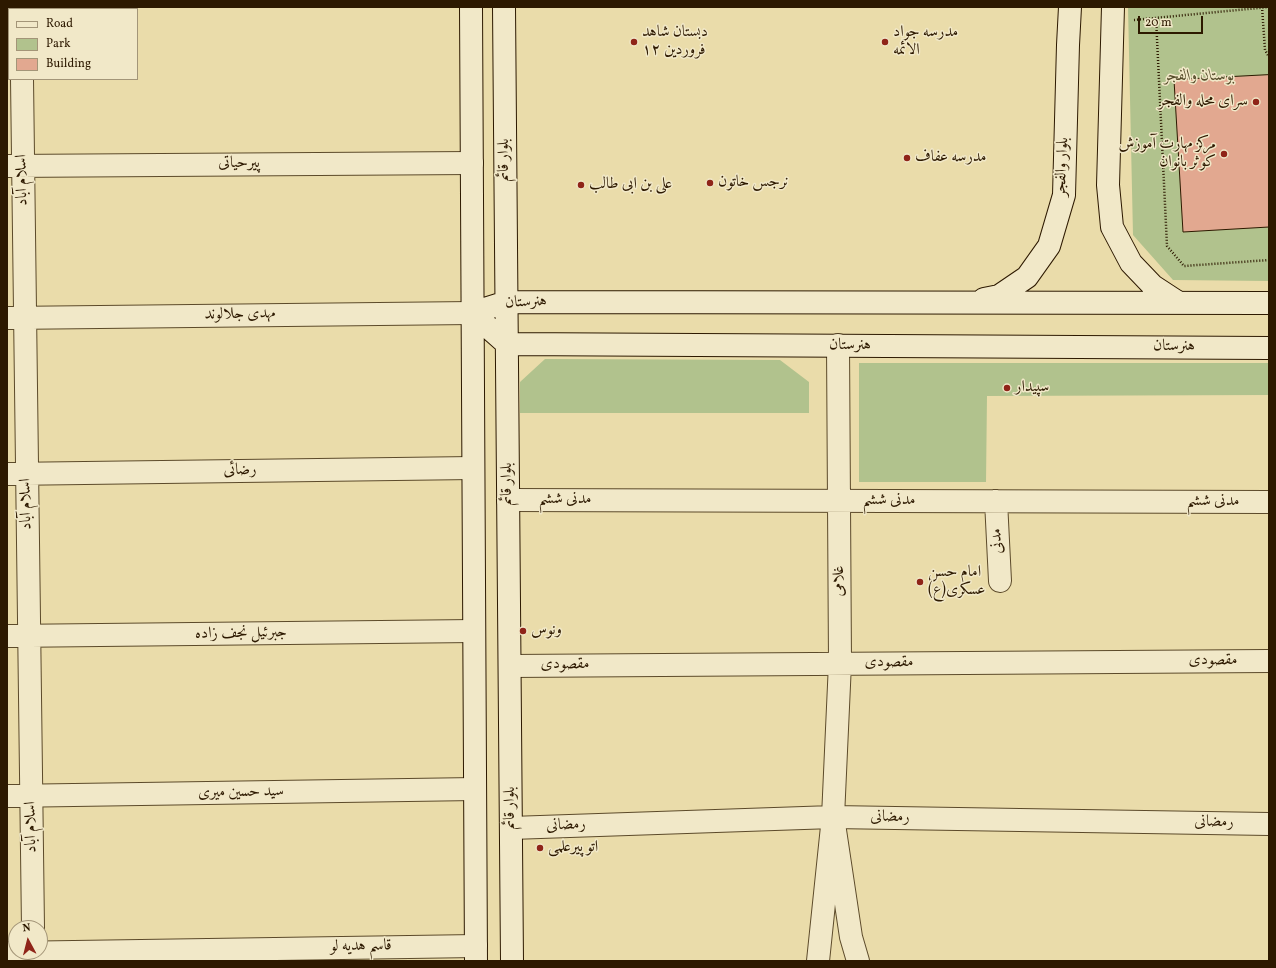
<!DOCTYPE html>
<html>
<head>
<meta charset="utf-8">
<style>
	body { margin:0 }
	#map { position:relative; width:1276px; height:968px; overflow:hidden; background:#eadcaa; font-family:Vollkorn,serif }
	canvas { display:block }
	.frame { position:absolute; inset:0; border:8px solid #2d1900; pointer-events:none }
	.legend { position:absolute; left:8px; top:8px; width:130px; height:72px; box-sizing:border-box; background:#f1e8c8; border:1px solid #a39578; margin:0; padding:5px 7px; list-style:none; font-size:12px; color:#2d1900 }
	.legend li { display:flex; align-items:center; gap:8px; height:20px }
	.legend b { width:20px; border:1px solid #a39578 }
	.north { position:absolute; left:8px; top:920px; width:40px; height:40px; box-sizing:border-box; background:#f1e8c8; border:1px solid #a39578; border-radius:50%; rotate:353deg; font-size:11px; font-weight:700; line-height:16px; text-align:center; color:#2d1900 }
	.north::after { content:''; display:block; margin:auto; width:14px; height:18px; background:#8f2418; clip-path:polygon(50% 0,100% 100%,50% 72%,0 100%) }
	.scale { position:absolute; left:1138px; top:16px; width:65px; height:18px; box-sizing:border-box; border:2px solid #2d1900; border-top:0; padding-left:5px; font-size:12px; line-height:14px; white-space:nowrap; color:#2d1900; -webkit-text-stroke:3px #f1e8c8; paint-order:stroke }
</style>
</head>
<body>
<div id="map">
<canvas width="1276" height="968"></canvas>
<div class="frame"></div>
<ul class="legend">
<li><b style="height:5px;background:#f1e8c8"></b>Road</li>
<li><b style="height:11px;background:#b1c28d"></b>Park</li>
<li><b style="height:11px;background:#e2a890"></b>Building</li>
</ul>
<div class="north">N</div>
<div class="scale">20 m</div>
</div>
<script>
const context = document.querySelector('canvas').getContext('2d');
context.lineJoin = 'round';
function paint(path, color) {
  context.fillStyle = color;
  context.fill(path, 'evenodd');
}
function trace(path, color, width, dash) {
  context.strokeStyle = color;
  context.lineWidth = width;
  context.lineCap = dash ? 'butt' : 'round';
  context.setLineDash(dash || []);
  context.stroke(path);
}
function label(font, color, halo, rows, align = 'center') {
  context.font = font + ' Vollkorn,Amiri,serif';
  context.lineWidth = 3;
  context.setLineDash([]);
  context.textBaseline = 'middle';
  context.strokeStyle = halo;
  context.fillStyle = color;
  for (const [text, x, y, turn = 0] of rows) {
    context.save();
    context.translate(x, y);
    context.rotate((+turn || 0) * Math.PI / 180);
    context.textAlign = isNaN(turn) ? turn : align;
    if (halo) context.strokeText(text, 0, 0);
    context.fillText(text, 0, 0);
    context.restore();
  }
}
paint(new Path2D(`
	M1128,7H1269V281L1173,280L1133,235Z
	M545,359L780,360L809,382V413H520V382Z
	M859,363H1269V395L987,396L986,482H859Z`), '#b1c28d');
const building = new Path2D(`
	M1269,75V227L1183,232L1174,80Z`);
paint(building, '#e2a890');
trace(building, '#2d1900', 1);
const minor = new Path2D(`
	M21,7V9
	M22,79L33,928
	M7,166L472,163
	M7,318L472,313
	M7,474L473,468
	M508,500L1269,502
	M996,501L1000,581
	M7,636L474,631
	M510,666L1269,661
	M7,796L475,789
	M833,817L840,663L838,345
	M511,828L833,817L1269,824
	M7,953L476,946
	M818,961L833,817L851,937L858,961`);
const secondary = new Path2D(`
	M471,7L476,961
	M504,7L512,961
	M1113,7L1108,185L1112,227L1131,263L1153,286L1179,303
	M984,299L999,296L1027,277L1049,246L1064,195L1068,45L1070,7
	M472,313L507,344L1269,348
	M472,313L507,302L1269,303`);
trace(minor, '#5c4a2a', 24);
trace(secondary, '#2d1900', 24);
trace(new Path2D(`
	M1262,7L1265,50L1269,57
	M1156,18L1167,246L1184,266L1269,260
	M1134,20L1269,7`), '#2d1900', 2.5, [1, 2]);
trace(minor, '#f1e8c8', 22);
trace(secondary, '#f1e8c8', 22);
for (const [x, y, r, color] of [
	[634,42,4,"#8f2418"],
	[885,42,4,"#8f2418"],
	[1256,102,4,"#8f2418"],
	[1224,154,4,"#8f2418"],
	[907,158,4,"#8f2418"],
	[710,183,4,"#8f2418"],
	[581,185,4,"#8f2418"],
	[1007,388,4,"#8f2418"],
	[920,582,4,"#8f2418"],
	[523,631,4,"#8f2418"],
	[540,848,4,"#8f2418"]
]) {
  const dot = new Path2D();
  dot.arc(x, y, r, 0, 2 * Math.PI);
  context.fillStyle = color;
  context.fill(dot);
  trace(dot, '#f1e8c8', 1.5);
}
label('16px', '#2d1900', '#f1e8c8', [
	["دبستان شاهد",642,33],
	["۱۲ فروردین",642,51],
	["مدرسه جواد",893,33],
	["الائمه",893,51],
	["سرای محله والفجر",1248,102,"right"],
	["مرکز مهارت آموزش",1216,145,"right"],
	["کوثر بانوان",1216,163,"right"],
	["مدرسه عفاف",915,158],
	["نرجس خاتون",718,183],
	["علی بن ابی طالب",589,185],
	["سپیدار",1015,388],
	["امام حسن",928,573],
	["عسکری(ع)",928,591],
	["ونوس",531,631],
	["اتو پیرعلمی",548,848]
], 'left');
label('italic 16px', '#554c2a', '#f1e8c8', [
	["بوستان والفجر",1199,77]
]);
label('16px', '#2d1900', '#f1e8c8', [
	["بلوار قائم",505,160,-90],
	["پیرحیاتی",239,164],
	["بلوار والفجر",1063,167,-87],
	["اسلام آباد",23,180,-91],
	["هنرستان",526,303,-3],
	["مهدی جلالوند",240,315,-1],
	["هنرستان",850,346],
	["هنرستان",1174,347],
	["رضائی",240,471,-1],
	["بلوار قائم",508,484,-90],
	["مدنی ششم",565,500],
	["مدنی ششم",889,501],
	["مدنی ششم",1213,502],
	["اسلام آباد",27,504,-91],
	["مدنی",998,541,-93],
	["غلامی",840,581,-90],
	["جبرئیل نجف زاده",241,634,-1],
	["مقصودی",1213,661],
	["مقصودی",889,663],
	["مقصودی",565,665],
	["سید حسین میری",241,793,-1],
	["بلوار قائم",511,808,-90],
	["رمضانی",890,818,1],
	["رمضانی",1214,823,1],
	["رمضانی",566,826,-2],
	["اسلام آباد",32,827,-91],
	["قاسم هدیه لو",361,947,-1]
]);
</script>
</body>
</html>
